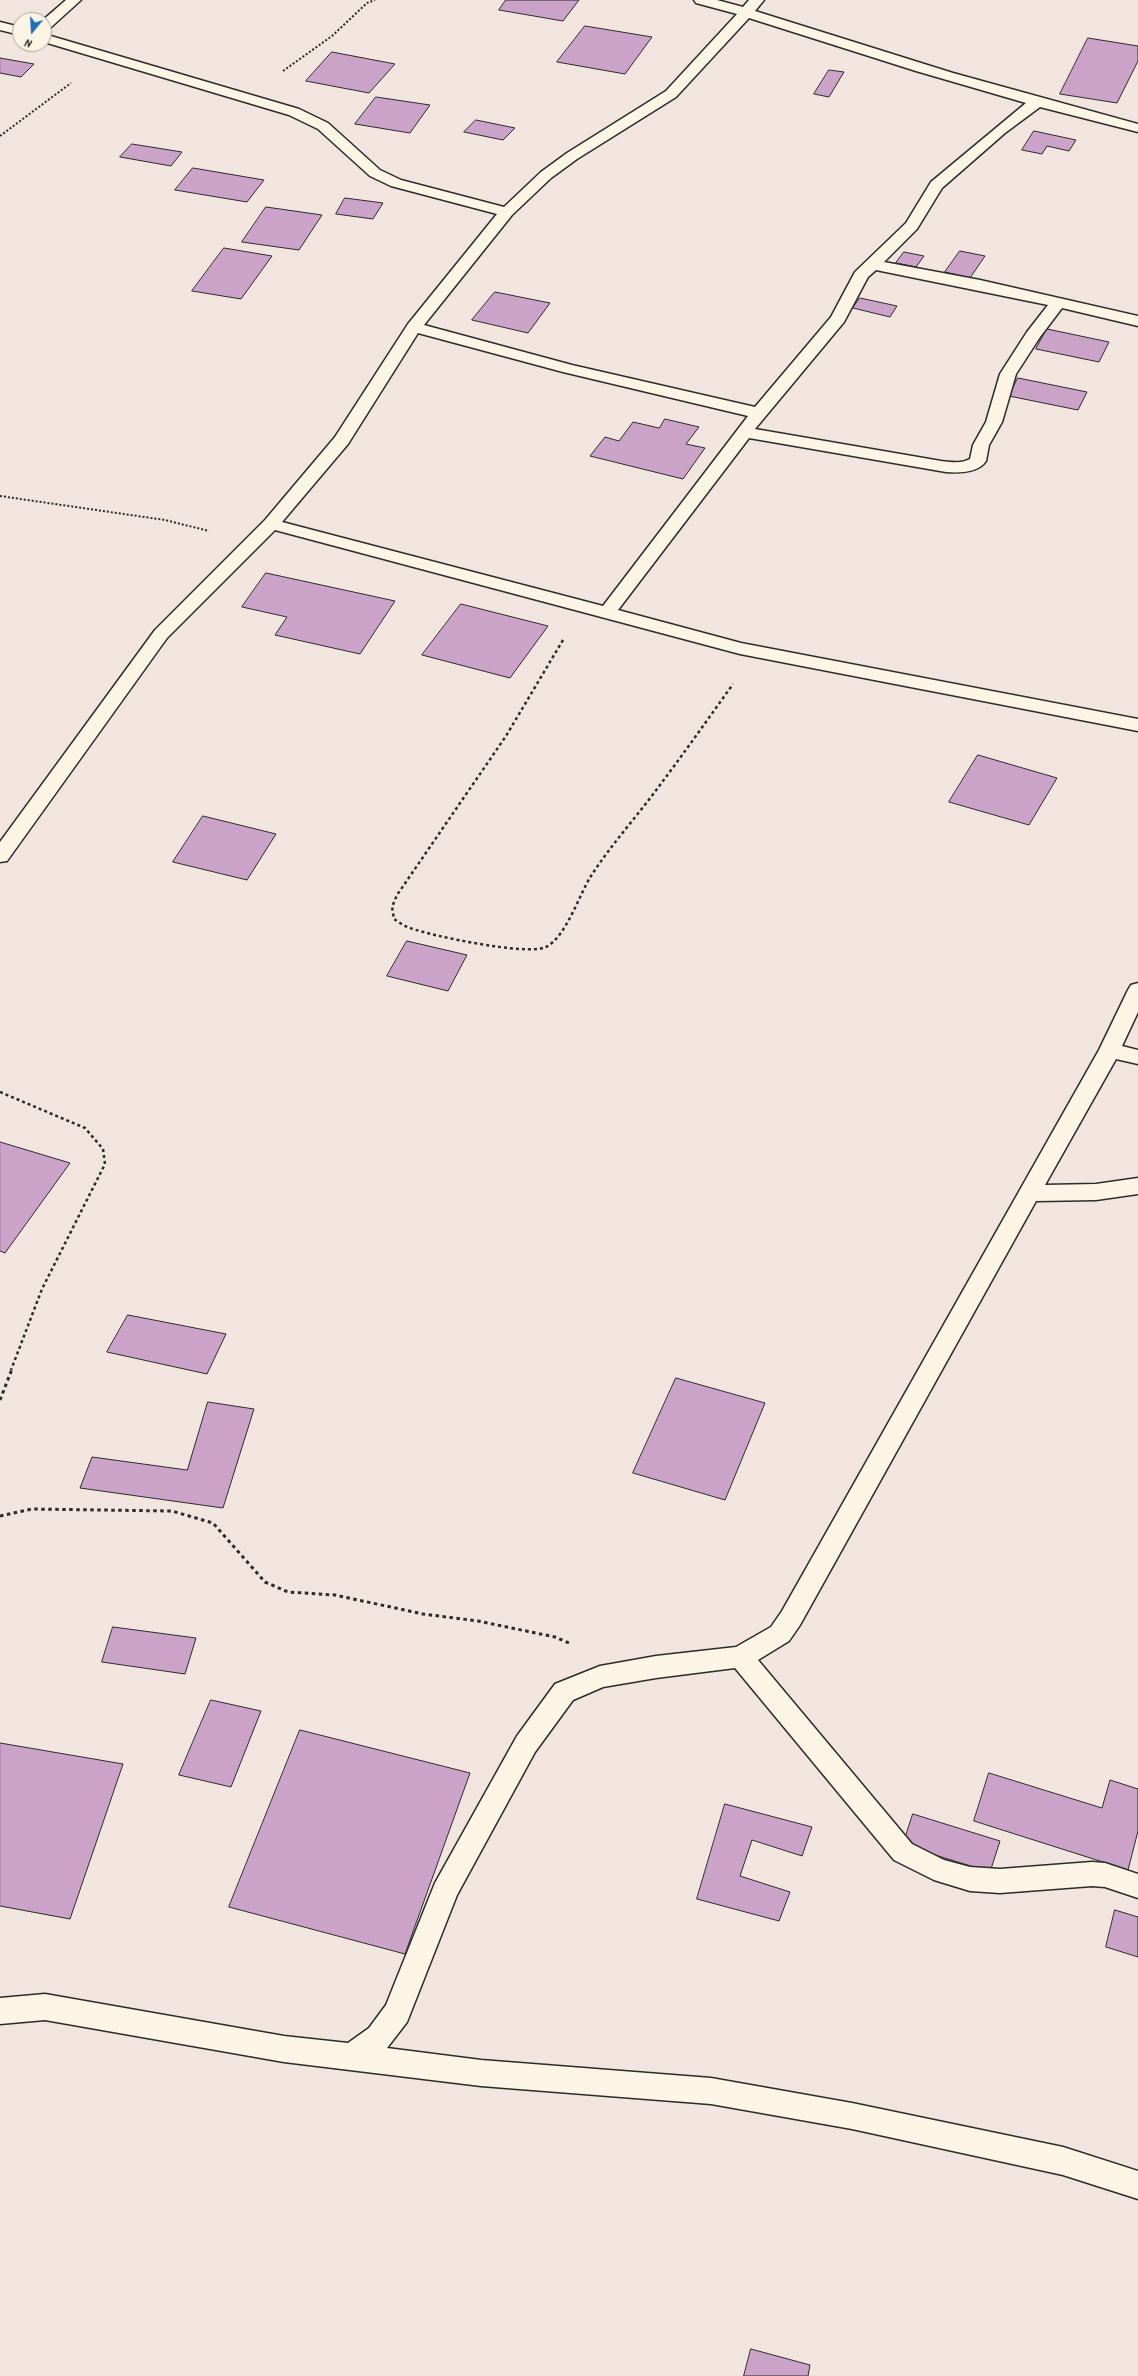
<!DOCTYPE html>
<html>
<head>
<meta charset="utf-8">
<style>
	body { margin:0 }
	#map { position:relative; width:1138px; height:2376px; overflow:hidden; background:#f2e5df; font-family:Kalam,sans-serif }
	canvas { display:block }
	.north { position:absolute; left:12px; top:12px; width:40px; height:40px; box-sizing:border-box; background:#fcf5e5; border:1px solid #a8a49b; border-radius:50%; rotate:198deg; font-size:11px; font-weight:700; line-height:16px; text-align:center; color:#2b2b2b }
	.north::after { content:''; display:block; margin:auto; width:14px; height:18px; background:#1f6fb2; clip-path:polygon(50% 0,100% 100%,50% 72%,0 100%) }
</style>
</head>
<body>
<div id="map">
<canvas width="1138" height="2376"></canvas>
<div class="north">N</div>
</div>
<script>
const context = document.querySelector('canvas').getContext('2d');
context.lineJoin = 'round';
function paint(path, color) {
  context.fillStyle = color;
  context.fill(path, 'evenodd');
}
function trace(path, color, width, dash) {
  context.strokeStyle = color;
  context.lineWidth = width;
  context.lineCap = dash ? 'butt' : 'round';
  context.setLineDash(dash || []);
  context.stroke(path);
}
const building = new Path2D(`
	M506,0H579L563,21L499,10Z
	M585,26L652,37L625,74L557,62Z
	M1088,38L1138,46V61L1117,103L1060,94Z
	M332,52L395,64L369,93L306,81Z
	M0,58L34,64L21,77L0,73Z
	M829,70L844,72L829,97L814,94Z
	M376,97L430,105L410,133L355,124Z
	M476,120L515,128L503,140L464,132Z
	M1034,131L1076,140L1069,151L1047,146L1042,154L1022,150Z
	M132,144L182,152L171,166L120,157Z
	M193,168L264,180L247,202L175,190Z
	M345,198L383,203L373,219L336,214Z
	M266,207L322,215L299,250L242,242Z
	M224,248L272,256L241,299L192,291Z
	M960,251L985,256L970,278L945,272Z
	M904,252L924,256L916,267L896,263Z
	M495,292L550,303L528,333L472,320Z
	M860,298L897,306L890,317L853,308Z
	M1047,329L1109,342L1099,362L1036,349Z
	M1018,378L1087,392L1078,410L1009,396Z
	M665,419L699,427L686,444L705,448L683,479L590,456L605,437L619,441L633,422L659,428Z
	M266,573L395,601L360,654L275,635L287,617L242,607Z
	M461,604L548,626L510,678L422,655Z
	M978,755L1057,778L1029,825L949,802Z
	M203,816L276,834L247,880L173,862Z
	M407,941L467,955L448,991L387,976Z
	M0,1142L70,1163L5,1253L0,1251Z
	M128,1315L226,1334L207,1374L107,1352Z
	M676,1378L765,1403L725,1500L633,1473Z
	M208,1402L254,1409L223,1508L80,1488L92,1457L187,1470Z
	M113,1627L196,1638L185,1674L102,1662Z
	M211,1700L261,1711L231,1787L179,1775Z
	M300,1730L470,1773L405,1954L229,1907Z
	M0,1743L123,1764L70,1919L0,1906Z
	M989,1773L1102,1808L1110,1780L1138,1789V1831L1128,1870L974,1821Z
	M725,1804L812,1827L802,1856L752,1840L740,1876L790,1892L779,1921L697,1899Z
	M913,1814L1000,1841L990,1872L903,1845Z
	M1115,1910L1138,1917V1957L1106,1947Z
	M751,2349L810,2365L808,2376H744Z`);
paint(building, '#cba3c9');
trace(building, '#2b2b2b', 1);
const street = new Path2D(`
	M66,0H81L49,29L44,30L43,20Z
	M694,0H717L743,7L749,0H764L755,11L953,73L1138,124V132L1040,107L1005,133L942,188L917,229L884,262L980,280L1138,316V326L1062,308L1040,337L1016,374L1002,422L989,445L986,461C978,473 959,473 946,472L749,438L618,610L741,643L1138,719V731L740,654L275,530L167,638L7,861L0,862V842L155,630L265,520L335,437L408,324L497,214L391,186L370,176L318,129L289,115L44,42V34L299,109L328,123L380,170L401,180L504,207L541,172L567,153L666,91L737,14L696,3ZM749,18L916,71L1026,103L931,182L906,223L855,272L831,317L755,407L572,365L424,325L512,215L551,178L577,159L676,97ZM876,270L1048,305L1027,332L1000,374L986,422L973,445L970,459C961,464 951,462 941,461L755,429L844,322L868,277ZM418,333L563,372L748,416L603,606L282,522L348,444Z
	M0,22L20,27V35L0,30Z
	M1138,983V1012L1122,1046L1138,1050V1064L1116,1059L1045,1185L1096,1184L1138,1178V1194L1096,1200L1036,1201L800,1625L789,1641L758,1660L912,1844L944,1860L970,1867L1000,1869L1092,1862L1105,1863L1138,1874V1898L1105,1887L1092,1886L1000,1893L970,1891L934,1880L894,1860L735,1668L656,1678L603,1687L573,1700L535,1752L457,1895L407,2022L387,2048L481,2060L711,2078L852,2103L1063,2147L1138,2171V2199L1063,2175L852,2129L711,2104L481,2086L284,2062L45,2020L0,2024V1998L45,1994L284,2036L348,2043L369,2028L386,2005L435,1883L517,1736L555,1684L600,1666L656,1656L736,1647L771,1627L782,1611L1099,1050L1128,990L1131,985Z`);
trace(street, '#2b2b2b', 3);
trace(new Path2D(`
	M283,71L332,36L367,3L375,0
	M0,136L71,83
	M0,496L165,520L209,531`), '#2b2b2b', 2, [2, 2]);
trace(new Path2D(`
	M563,640L506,736L397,895L392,907L394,919C399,922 404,926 410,928C432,936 527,956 546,947C566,937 579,895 591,876C609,848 631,823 651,797C679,760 706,722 733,684
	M0,1092L85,1128L103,1149L105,1164L42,1289L11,1370`), '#2b2b2b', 2.5, [3, 3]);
trace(new Path2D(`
	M0,1400L12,1369
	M0,1516L32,1509L172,1511L213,1523L265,1582L288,1592L335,1595L423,1614L478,1621L555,1637L569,1643`), '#2b2b2b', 3, [3.5, 3.5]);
paint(street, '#fcf5e5');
</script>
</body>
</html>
